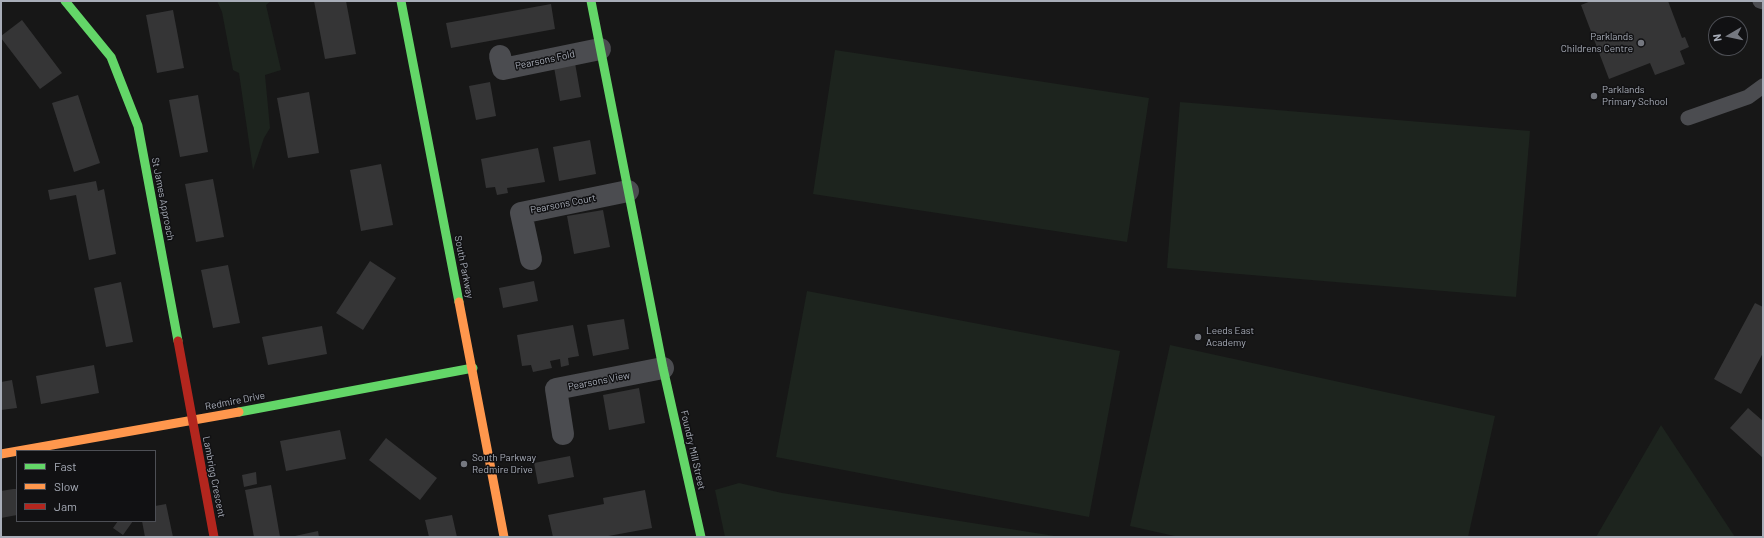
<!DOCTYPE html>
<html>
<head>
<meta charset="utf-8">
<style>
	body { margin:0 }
	#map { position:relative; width:1764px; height:538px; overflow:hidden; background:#171717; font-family:Barlow,sans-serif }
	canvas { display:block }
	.frame { position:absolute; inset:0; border:2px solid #a8adb8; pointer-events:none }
	.legend { position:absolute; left:16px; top:450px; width:140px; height:72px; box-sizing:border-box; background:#111113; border:1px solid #4d4f55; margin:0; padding:5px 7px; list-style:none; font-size:12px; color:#a8adb8 }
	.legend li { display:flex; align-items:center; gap:8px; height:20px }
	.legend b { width:20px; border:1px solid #4d4f55 }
	.north { position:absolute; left:1708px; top:16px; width:40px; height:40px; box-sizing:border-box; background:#111113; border:1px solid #4d4f55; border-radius:50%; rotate:261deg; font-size:11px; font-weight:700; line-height:16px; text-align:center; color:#a8adb8 }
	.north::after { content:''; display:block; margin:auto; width:14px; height:18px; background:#757880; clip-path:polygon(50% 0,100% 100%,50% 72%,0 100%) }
</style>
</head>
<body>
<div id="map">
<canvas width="1764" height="538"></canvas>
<div class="frame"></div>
<ul class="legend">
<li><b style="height:5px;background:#63d668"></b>Fast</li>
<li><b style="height:5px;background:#ff974d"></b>Slow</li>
<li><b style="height:5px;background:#b3261e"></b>Jam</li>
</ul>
<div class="north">N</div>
</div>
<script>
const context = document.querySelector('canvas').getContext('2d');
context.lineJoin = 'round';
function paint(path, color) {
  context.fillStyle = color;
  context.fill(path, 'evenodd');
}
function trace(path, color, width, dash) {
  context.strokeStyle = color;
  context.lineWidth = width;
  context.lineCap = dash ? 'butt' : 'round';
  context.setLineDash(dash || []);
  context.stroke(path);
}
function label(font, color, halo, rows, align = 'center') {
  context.font = font + ' Barlow,sans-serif';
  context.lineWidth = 3;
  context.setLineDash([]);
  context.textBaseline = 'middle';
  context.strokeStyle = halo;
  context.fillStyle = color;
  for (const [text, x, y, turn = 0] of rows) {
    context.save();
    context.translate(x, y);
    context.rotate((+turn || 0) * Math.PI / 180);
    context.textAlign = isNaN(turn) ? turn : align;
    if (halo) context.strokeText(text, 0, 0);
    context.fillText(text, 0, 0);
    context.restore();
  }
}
paint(new Path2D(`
	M217,1H271L266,5L281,70L265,75L270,128L264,138L253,170L239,73L233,70L222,12Z
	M835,50L1149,98L1127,242L813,194Z
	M1180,102L1530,131L1516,297L1167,268Z
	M807,291L1120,351L1089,517L776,457Z
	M1170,345L1495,416L1468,537H1179L1130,526Z
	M1661,425L1735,537H1596Z
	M739,483L782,493L1061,537H725L715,490Z`), '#1d241e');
paint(new Path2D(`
	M314,1H346L356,54L325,59Z
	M1591,1H1668L1682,38L1685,37L1689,47L1680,51L1685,64L1655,75L1650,63L1609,79L1581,5Z
	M551,4L555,29L451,48L446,23Z
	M173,10L184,68L157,73L146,15Z
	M22,20L62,73L40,89L1,38V36Z
	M575,63L581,97L560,101L554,67Z
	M490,82L496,116L476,120L469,86Z
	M309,92L319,153L288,158L277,98Z
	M78,95L100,163L74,172L52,103Z
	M198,95L208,152L180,157L169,100Z
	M590,140L596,174L559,181L553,147Z
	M538,148L545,182L507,188L508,193L497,195L495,187L486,188L481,159Z
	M381,164L393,225L361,231L350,170Z
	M213,179L224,237L196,242L185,184Z
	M96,181L98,191L104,189L116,254L89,260L76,195L50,200L48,190Z
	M603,210L610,247L574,254L567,216Z
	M370,261L396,278L363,330L336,313Z
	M228,265L240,323L213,328L201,270Z
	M534,281L538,301L503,308L499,288Z
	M121,282L133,342L106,347L94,288Z
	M1755,303L1763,307V353L1741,394L1714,379Z
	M624,319L629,349L593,356L587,325Z
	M573,325L579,356L568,358L569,365L561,367L560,359L550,361L552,368L533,372L531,365L522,366L517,335Z
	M322,326L327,354L268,365L262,337Z
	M94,365L99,393L41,404L36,376Z
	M12,380L17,408L1,410V382Z
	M639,388L645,423L609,430L603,395Z
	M1748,408L1763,421V458L1730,428Z
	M340,430L346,459L286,471L280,441Z
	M386,438L437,478L420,500L369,460Z
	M570,456L574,477L538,484L534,463Z
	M256,472L257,484L244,487L242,475Z
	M271,485L280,537H254L245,490Z
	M13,489H17V515L1,518V491Z
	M645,490L652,528L603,537H553L548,515L604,504L603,498Z
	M166,504L173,537H145L142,521H155V506Z
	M452,515L457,537H429L425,520Z
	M118,521H133L123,535L113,528Z
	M318,531L319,537H296L295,536Z`), '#353536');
trace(new Path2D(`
	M1760,1L1763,2
	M1688,118L1748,97L1763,86`), '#4b4c50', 15);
trace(new Path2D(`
	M500,56L503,69L600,49
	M531,259L521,213L628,191
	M563,434L556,389L663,368`), '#4b4c50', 22);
trace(new Path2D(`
	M65,1L111,57L138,126L178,341
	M401,1L459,302
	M591,1L663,368L701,537
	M239,412L473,368`), '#63d668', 9);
trace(new Path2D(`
	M459,302L504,537
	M1,454L239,412`), '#ff974d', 9);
trace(new Path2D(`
	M178,341L214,537`), '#b3261e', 9);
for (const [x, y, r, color] of [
	[1641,43,4,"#757880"],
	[1594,96,4,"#757880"],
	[1198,337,4,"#757880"],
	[464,464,4,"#757880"]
]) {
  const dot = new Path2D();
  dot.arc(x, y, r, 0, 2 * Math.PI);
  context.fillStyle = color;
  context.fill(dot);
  trace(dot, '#111113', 1.5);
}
label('10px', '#a8adb8', '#111113', [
	["Parklands",1633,37,"right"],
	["Childrens Centre",1633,49,"right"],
	["Parklands",1602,90],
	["Primary School",1602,102],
	["Leeds East",1206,331],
	["Academy",1206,343],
	["South Parkway",472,458],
	["Redmire Drive",472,470]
], 'left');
label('10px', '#a8adb8', '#111113', [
	["Pearsons Fold",545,60,-12],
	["St James Approach",163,199,79],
	["Pearsons Court",563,204,-11],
	["South Parkway",464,267,79],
	["Pearsons View",599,381,-11],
	["Redmire Drive",235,401,-11],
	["Foundry Mill Street",693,450,77],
	["Lambrigg Crescent",214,477,79]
]);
</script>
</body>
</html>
